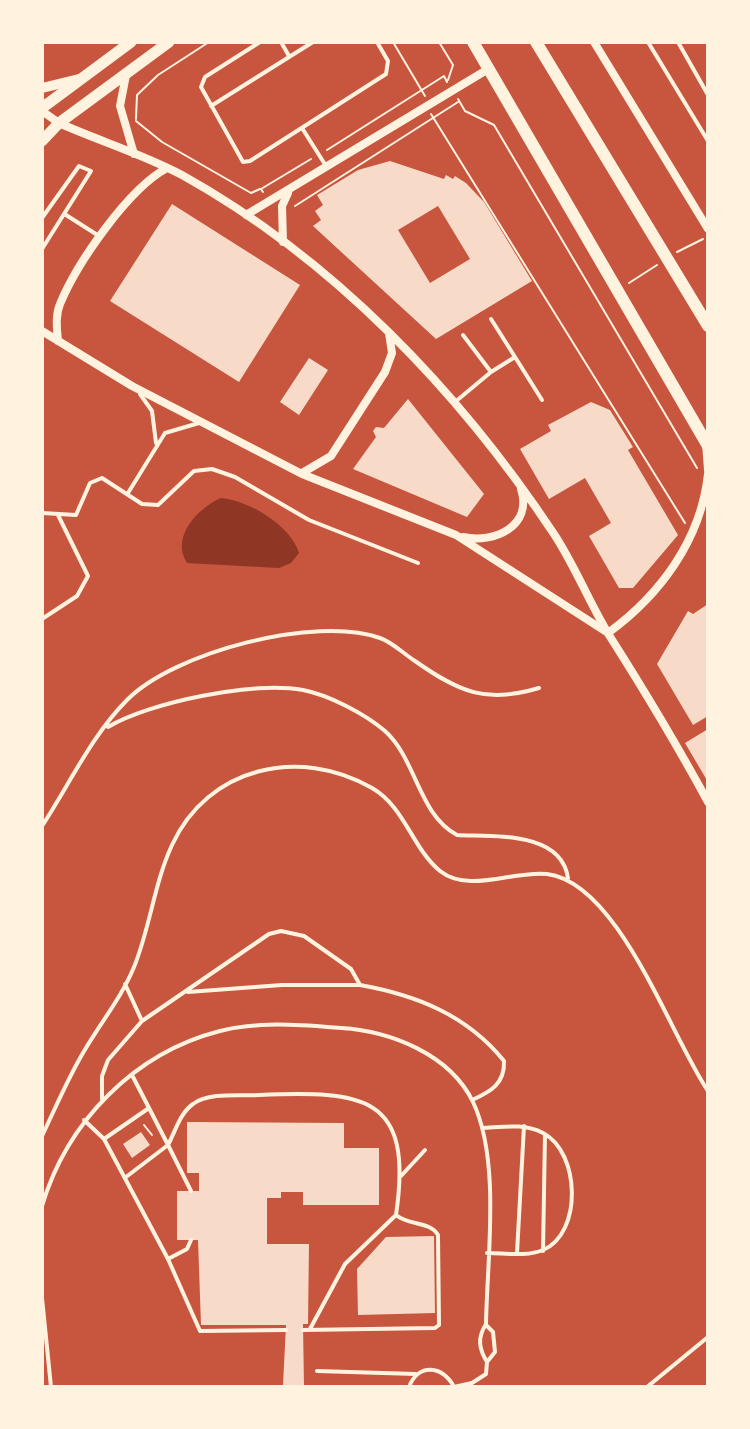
<!DOCTYPE html>
<html>
<head>
<meta charset="utf-8">
<style>
	body { margin:0 }
	#map { position:relative; width:750px; height:1429px; overflow:hidden; background:#c8553d; font-family:Jost,sans-serif }
	canvas { display:block }
	.frame { position:absolute; inset:0; border:44px solid #fff3e0; pointer-events:none }
</style>
</head>
<body>
<div id="map">
<canvas width="750" height="1429"></canvas>
<div class="frame"></div>
</div>
<script>
const context = document.querySelector('canvas').getContext('2d');
context.lineJoin = 'round';
function paint(path, color) {
  context.fillStyle = color;
  context.fill(path, 'evenodd');
}
function trace(path, color, width, dash) {
  context.strokeStyle = color;
  context.lineWidth = width;
  context.lineCap = dash ? 'butt' : 'round';
  context.setLineDash(dash || []);
  context.stroke(path);
}
paint(new Path2D(`
	M221,498C250,501 290,525 299,553L291,563L279,568L187,563C170,537 198,508 221,498Z`), '#8f3625');
paint(new Path2D(`
	M390,161L444,179L446,175L453,179L455,176L466,183L484,202L532,281L436,339L313,226L321,220L315,211L323,205L317,195L358,170ZM438,206L470,259L430,283L398,230Z
	M172,204L300,285L239,382L110,301Z
	M309,358L328,370L299,415L280,402Z
	M408,399L484,494L467,517L353,469L376,437L373,431L376,427L384,428Z
	M591,402L610,410L633,447L628,450L678,535L633,588H619L589,536L611,523L585,478L549,499L520,449L551,431L548,425Z
	M708,604V716L693,725L657,664L688,611L693,614Z
	M708,729V782L685,743Z
	M187,1122L344,1123V1148H379V1205H303V1192H281V1198H267V1244H309L308,1324H303L304,1387L283,1385L286,1325H201L198,1240H177V1191H199V1173H187Z
	M141,1132L150,1145L132,1158L123,1144Z
	M434,1236L435,1313L358,1315L357,1269L386,1237Z`), '#f7dbc8');
trace(new Path2D(`
	M393,42L425,96
	M439,42L453,65L448,80
	M458,99L465,111L494,125L697,468
	M431,114L685,523
	M136,119L137,95L158,75L209,42
	M136,121L162,142L251,193L260,189
	M327,150L444,76L447,82
	M263,192L261,189L311,159
	M295,206L458,102
	M677,252L703,239
	M629,283L657,265
	M144,1125L152,1135`), '#fff3e0', 2);
trace(new Path2D(`
	M260,42L205,77L201,87L243,162L250,161L386,74L388,61L377,42
	M281,42L289,56
	M648,42L708,141
	M678,42L708,95
	M211,106L313,42
	M302,128L326,166
	M66,215L99,236
	M42,218L79,166L91,171L42,249
	M491,319L515,357L491,372
	M515,357L542,400
	M140,394L152,411L156,443
	M455,402L491,372L463,335
	M128,493L165,433L199,423
	M42,513L76,515L90,483L102,478L142,504L158,505L194,471L212,469L235,477L309,520L418,563
	M42,619L77,596L88,576L58,515
	M108,727C150,702 254,681 303,690C329,695 365,714 385,731C417,760 418,814 457,835C495,837 561,831 568,878
	M42,826C69,785 92,735 127,700C174,652 316,615 380,638C392,642 404,654 415,661C459,692 486,704 539,688
	M125,984L142,1021
	M188,992L282,985H360
	M102,1100V1076L108,1060L142,1021L269,934L281,931L304,936L351,969L360,985C416,995 467,1015 504,1061C505,1084 490,1092 472,1100
	M149,1108L168,1145C175,1132 180,1113 193,1104C209,1092 240,1096 259,1095C363,1091 414,1094 396,1215C409,1226 430,1221 438,1235L439,1325L435,1328L303,1330
	M84,1120L104,1139L149,1108L132,1075
	M482,1128C503,1127 524,1123 543,1133C580,1152 583,1233 543,1250C527,1257 504,1253 487,1253
	M42,1136C54,1111 65,1085 79,1060C96,1028 120,1001 134,967C150,928 154,884 172,845C208,767 299,746 372,788C405,807 412,848 440,871C469,894 514,870 547,874C619,883 670,1035 708,1091
	M104,1139L168,1259L200,1331L286,1330
	M401,1176L425,1150
	M126,1177L168,1145L191,1191
	M42,1206C67,1122 134,1053 220,1031C260,1021 301,1025 341,1028C390,1031 450,1054 473,1102C501,1161 487,1259 486,1324C477,1338 479,1349 487,1362
	M543,1251L545,1134
	M517,1253L524,1126
	M168,1259L187,1249L191,1240
	M42,1298L51,1387
	M310,1329L345,1264L396,1215
	M317,1371L416,1374
	M409,1387C418,1363 443,1365 454,1387
	M454,1387L472,1383L486,1374L487,1362L495,1352L493,1332L486,1325
	M647,1387L708,1337`), '#fff3e0', 4);
trace(new Path2D(`
	M594,42L708,229
	M126,75L120,106L134,154
	M42,111L59,123C99,141 143,154 182,175C333,259 459,391 554,534C575,566 589,602 609,635C644,690 677,745 708,802
	M246,215L490,68
	M283,242L282,206L288,193
	M42,331L132,386L302,474L456,535L608,633
	M58,341C57,329 55,316 60,304C77,263 128,189 167,168
	M706,443L708,470
	M302,473L331,456L385,372L392,353L389,333
	M463,537C494,544 533,526 521,489
	M608,633C660,595 701,540 708,474`), '#fff3e0', 8);
trace(new Path2D(`
	M42,88L79,79`), '#fff3e0', 10);
trace(new Path2D(`
	M42,108L131,42
	M42,141L59,123L169,42`), '#fff3e0', 11);
trace(new Path2D(`
	M473,42L708,446
	M536,42L708,326`), '#fff3e0', 12);
</script>
</body>
</html>
